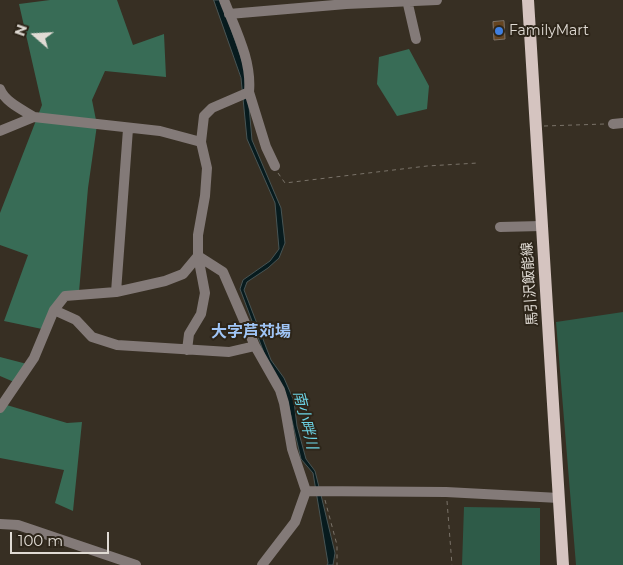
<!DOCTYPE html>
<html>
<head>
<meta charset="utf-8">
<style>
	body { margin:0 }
	#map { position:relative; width:623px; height:565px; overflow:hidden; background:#372f23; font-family:Montserrat,sans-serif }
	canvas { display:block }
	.north { position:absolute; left:10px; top:10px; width:50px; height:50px; -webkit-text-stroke:4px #2d2519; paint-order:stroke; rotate:289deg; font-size:14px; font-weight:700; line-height:20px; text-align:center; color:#e0dbd4 }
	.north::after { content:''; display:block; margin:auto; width:18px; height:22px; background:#e0dbd4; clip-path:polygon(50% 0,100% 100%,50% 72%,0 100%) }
	.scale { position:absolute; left:10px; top:532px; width:99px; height:22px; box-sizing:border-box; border:2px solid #e0dbd4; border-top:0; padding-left:6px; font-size:15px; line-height:18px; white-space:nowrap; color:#e0dbd4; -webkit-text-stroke:4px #2d2519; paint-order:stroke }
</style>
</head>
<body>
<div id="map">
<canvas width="623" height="565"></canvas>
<div class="north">N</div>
<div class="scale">100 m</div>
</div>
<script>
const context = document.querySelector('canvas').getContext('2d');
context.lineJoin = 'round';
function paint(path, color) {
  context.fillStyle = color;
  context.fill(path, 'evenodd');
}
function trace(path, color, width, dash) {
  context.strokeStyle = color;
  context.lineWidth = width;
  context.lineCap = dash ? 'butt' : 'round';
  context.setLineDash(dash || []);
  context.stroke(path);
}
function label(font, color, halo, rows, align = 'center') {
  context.font = font + ' Montserrat,"Noto Sans JP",sans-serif';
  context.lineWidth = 4;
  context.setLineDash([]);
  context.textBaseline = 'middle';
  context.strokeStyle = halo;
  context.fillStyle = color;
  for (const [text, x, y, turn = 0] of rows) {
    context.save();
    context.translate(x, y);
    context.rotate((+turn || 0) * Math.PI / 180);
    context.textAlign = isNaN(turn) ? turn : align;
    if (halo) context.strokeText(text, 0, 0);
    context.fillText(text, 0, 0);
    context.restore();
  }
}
paint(new Path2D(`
	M623,312V565H576L556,322Z
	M464,507L540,508V565H462Z`), '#2e5b48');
paint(new Path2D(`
	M50,0H117L133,45L164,34L166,77L105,71L92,100L97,125L88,188L79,292L63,295L42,329L4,321L28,255L0,245V213L42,105L19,4Z
	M409,49L429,86L427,109L397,116L377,84L379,57Z
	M0,357L27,364L14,382L0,376Z
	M0,403L67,423L82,422L73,511L55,503L64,470L0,458Z`), '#386c56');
const water = new Path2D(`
	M214,0H221L246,72L252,140L281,208L285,243L279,258L268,268L247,282L244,290L271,360L284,378L294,401L297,426L306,459L315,471L320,491L335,553L333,565H327L328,563L313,473L301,459L288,403L267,361L240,289L243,280L270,261L279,249L275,203L247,139L241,78Z`);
paint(water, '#071b1e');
trace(water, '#485555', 1);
const building = new Path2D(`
	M504,21L505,39L494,40L493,22Z`);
paint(building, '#654420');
trace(building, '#7f7367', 1);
trace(new Path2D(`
	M544,126L605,124
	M278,173L285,183L427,166L478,163
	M325,500L337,545V565
	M447,501L452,565`), '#7a7369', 1, [4, 4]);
trace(new Path2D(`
	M407,0L416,39
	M229,14L346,4L437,0
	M0,89C5,102 23,110 34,117
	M249,92L266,147L275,166
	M613,124L623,123
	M0,131L34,117L160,131L201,142
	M500,227L541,226
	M198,256L223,272L255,346L280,390L284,403L292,449L306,491L295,522L262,565
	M116,292L128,129
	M54,310L76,320L92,337L117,345L229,352L255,346
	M187,350L189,334L201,314L205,293L198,256
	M0,408L34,358L54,310L65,296L116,292L165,281L183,274L198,256V235L205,196L207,168L201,142L204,116L212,108L249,92C252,60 235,29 224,0
	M306,491L446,492L559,498
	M0,524L18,525L136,565`), '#837a78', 10);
trace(new Path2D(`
	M528,0L563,565`), '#d5c4c0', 12);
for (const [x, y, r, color] of [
	[499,31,5,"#3f7fe0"]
]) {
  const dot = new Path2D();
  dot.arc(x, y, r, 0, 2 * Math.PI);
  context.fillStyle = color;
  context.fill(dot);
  trace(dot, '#2d2519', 2);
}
label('14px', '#e0dbd4', '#2d2519', [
	["FamilyMart",509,31]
], 'left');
label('14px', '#e0dbd4', '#2d2519', [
	["馬引沢飯能線",530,284,-94]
]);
label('italic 15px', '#6bd1e2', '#2d2519', [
	["南小畔川",305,420,76]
]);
label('bold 16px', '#9fc4f5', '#2d2519', [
	["大字芦苅場",251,332]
]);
</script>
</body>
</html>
